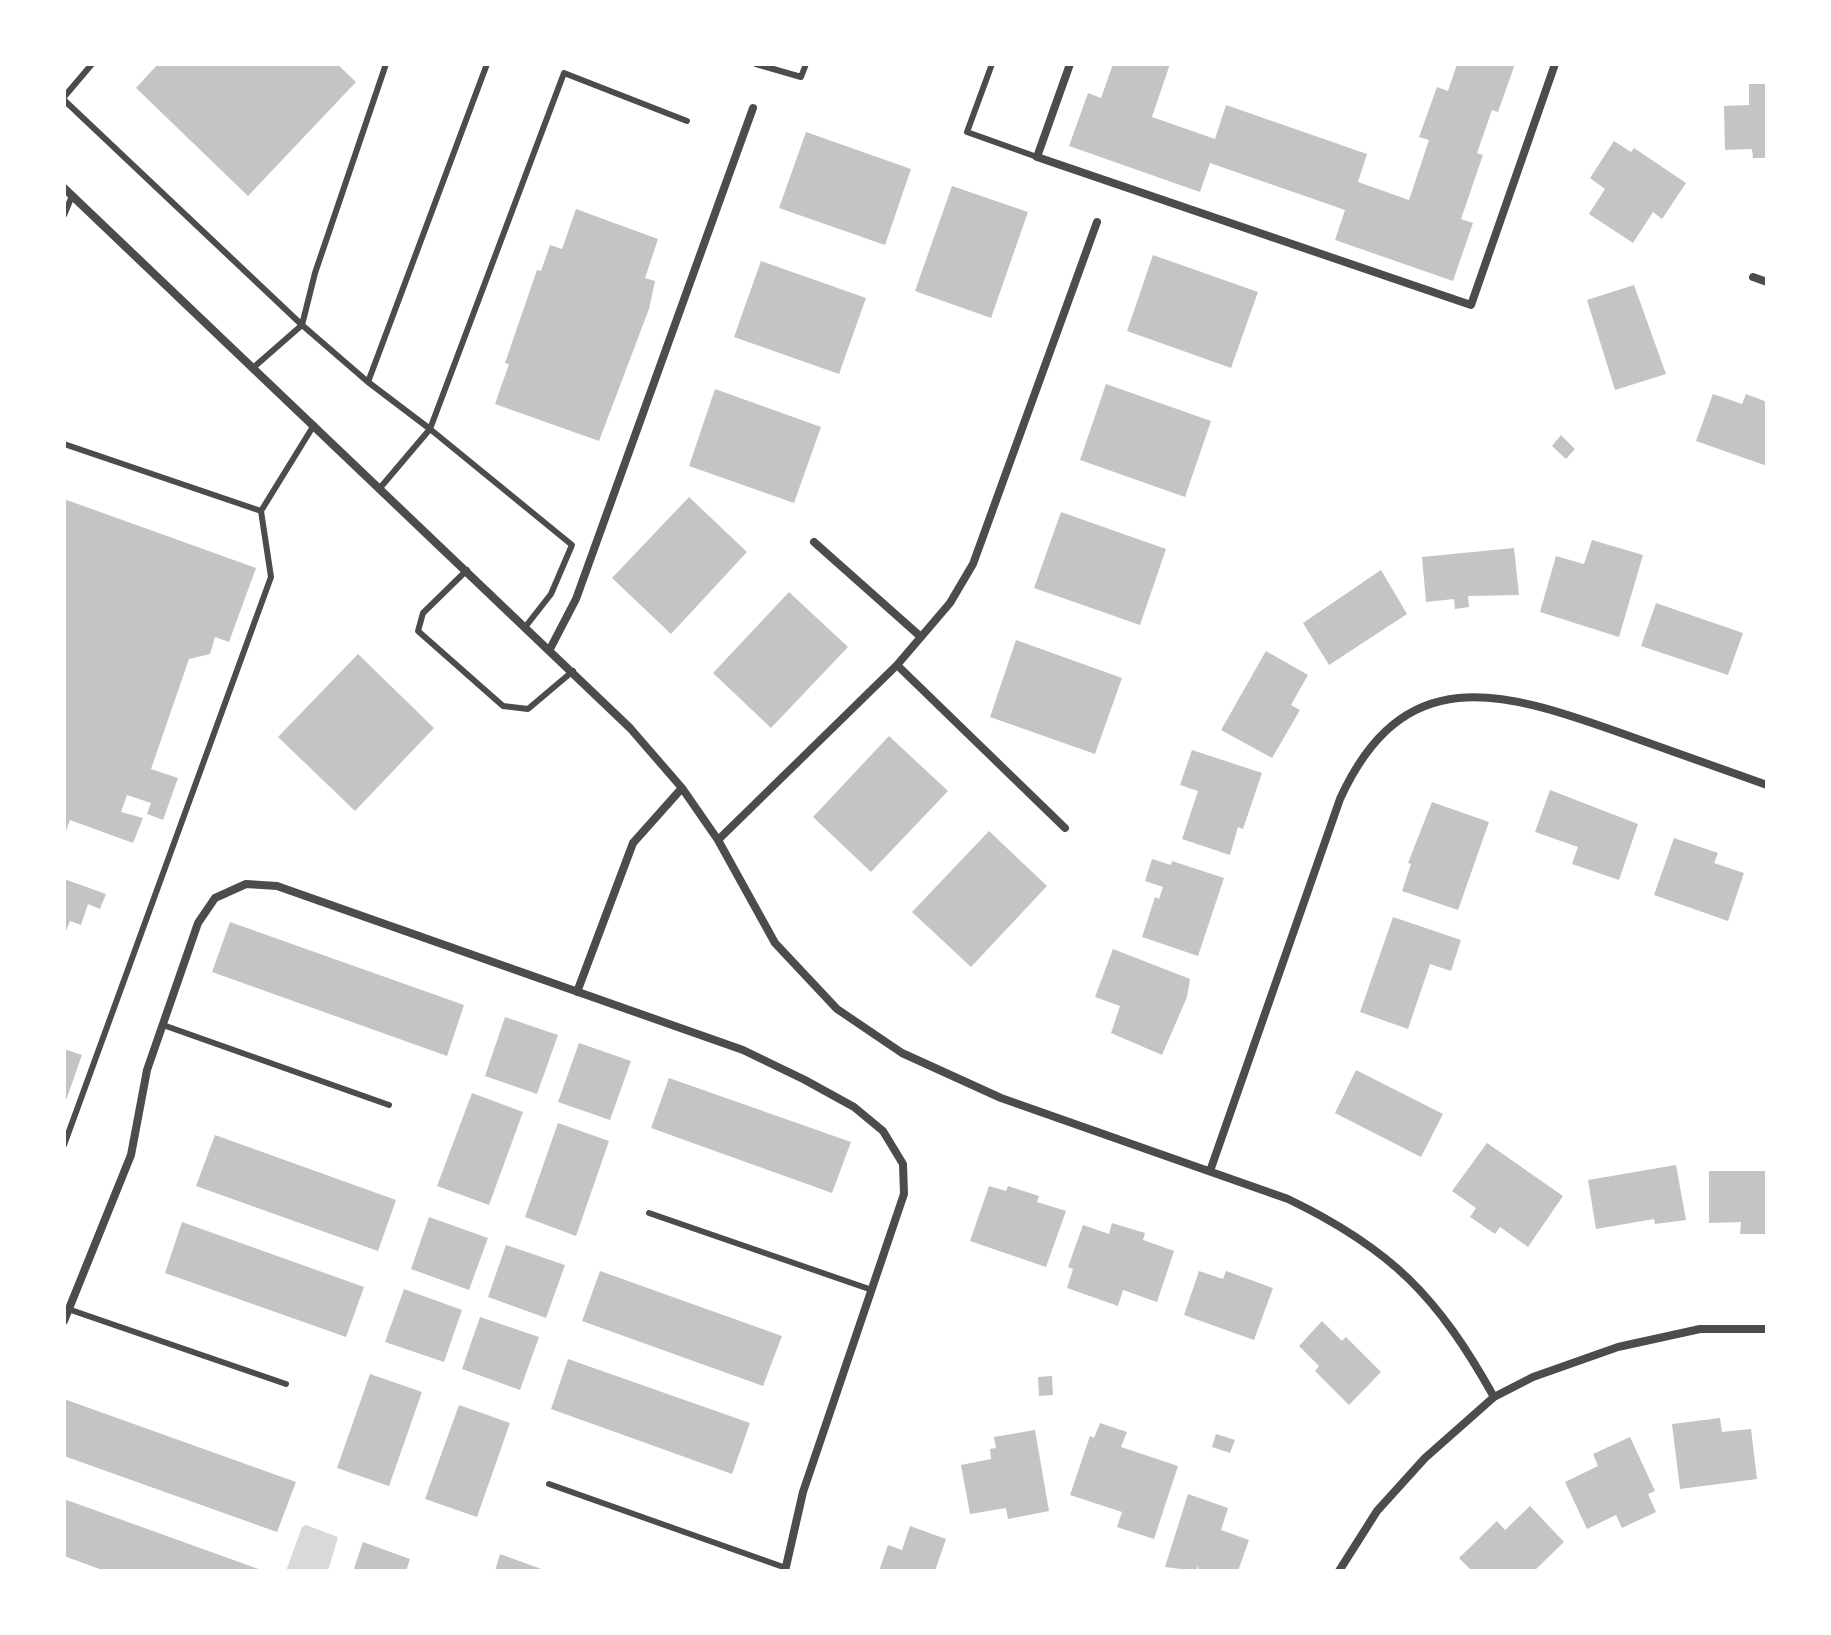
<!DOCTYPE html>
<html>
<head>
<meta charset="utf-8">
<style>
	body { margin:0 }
	#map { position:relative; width:1831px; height:1635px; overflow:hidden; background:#fff; font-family:Montserrat,sans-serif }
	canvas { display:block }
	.frame { position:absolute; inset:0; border:66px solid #fff; pointer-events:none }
</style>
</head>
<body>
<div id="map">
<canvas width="1831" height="1635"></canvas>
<div class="frame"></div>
</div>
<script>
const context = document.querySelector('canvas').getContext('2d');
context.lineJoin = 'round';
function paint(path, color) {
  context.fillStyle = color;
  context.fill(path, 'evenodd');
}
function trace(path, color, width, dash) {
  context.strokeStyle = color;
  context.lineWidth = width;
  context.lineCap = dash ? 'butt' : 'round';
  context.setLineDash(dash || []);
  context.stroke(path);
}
paint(new Path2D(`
	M306,1525L338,1537L328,1571H286L302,1527Z`), '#d9d9d9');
paint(new Path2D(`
	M158,64H337L356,82L248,196L136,88Z
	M1113,64H1170L1152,117L1215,139L1226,105L1367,154L1358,182L1409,200L1429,140L1419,137L1437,87L1448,91L1457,64H1515L1498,112L1492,110L1477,153L1483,155L1461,219L1473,223L1453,281L1335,240L1345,210L1210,163L1200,192L1069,146L1088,93L1101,98Z
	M1749,84H1767V158H1753L1752,149L1725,150L1724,106L1749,105Z
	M806,132L911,169L885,245L779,208Z
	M1614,141L1631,152L1634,148L1686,183L1662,219L1653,212L1633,243L1589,214L1605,189L1590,178Z
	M952,186L1028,212L991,318L915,291Z
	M576,209L658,239L645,278L655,281L649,309L599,441L495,404L509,364L505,363L537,270L541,271L550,245L562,249Z
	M1153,255L1258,292L1231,368L1127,331Z
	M761,261L866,298L839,374L734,337Z
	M1634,285L1666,374L1615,390L1587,300Z
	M1106,384L1211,421L1185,497L1080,460Z
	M715,389L821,427L794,503L689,466Z
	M1713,394L1742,404L1746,394L1767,402V466L1696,441Z
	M1561,435L1575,449L1566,459L1552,446Z
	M689,497L747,552L671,634L612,578Z
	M64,499L256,568L229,642L215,637L210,654L189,659L151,769L178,778L163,820L147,814L151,803L127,795L121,812L143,818L133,843L70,820L64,837Z
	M1061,512L1166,549L1140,625L1034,588Z
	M1592,540L1643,555L1619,637L1540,612L1556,556L1584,564Z
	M1514,548L1519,595L1468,596L1469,607L1455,609L1454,599L1426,602L1422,557Z
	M1381,570L1407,614L1329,665L1303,623Z
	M789,592L848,647L771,728L713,673Z
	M1656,603L1743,633L1728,675L1641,646Z
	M1016,640L1122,678L1095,754L990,717Z
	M1266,651L1308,675L1291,705L1300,710L1272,758L1221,730Z
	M358,654L434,728L355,811L278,737Z
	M889,736L948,791L871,872L813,817Z
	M1192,750L1262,773L1243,829L1238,827L1230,855L1182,839L1198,791L1180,785Z
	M1550,790L1638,824L1619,880L1572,864L1578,847L1535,832Z
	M1432,802L1489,822L1458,910L1402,891L1411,864L1408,863Z
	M989,831L1047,886L971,967L912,912Z
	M1674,838L1718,853L1714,863L1744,873L1728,921L1654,895Z
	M1152,859L1171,865L1172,861L1224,878L1198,956L1142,937L1155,897L1159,899L1163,887L1145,881Z
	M64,879L106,894L100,909L88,904L81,925L70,921L64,936Z
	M1393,917L1461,940L1451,971L1430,964L1408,1029L1360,1012Z
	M230,922L464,1005L447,1056L212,972Z
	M1113,949L1190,979L1187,997L1162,1055L1111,1033L1120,1006L1095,997Z
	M505,1017L558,1035L537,1094L485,1076Z
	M579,1043L631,1061L610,1120L558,1102Z
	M64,1049L82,1055L64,1106Z
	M1356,1070L1443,1114L1421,1157L1335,1113Z
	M669,1078L851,1142L832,1193L651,1128Z
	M472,1093L523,1112L489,1205L437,1186Z
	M558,1123L609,1141L576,1236L525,1217Z
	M215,1135L396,1200L378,1251L196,1186Z
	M1487,1143L1563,1196L1528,1247L1500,1227L1495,1234L1470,1217L1476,1208L1452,1191Z
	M1676,1165L1686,1220L1655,1224L1654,1219L1596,1229L1588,1180Z
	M1709,1171H1767V1234H1740L1741,1222L1709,1223Z
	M989,1186L1006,1191L1008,1186L1039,1196L1037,1202L1066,1211L1046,1267L970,1241Z
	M429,1217L488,1238L469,1290L411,1269Z
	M182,1222L364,1287L346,1337L165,1273Z
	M1112,1223L1145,1233L1143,1240L1174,1251L1157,1302L1123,1290L1118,1306L1067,1288L1073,1269L1068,1267L1083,1225L1109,1234Z
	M506,1245L565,1265L546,1318L488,1297Z
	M600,1271L782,1336L763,1386L582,1321Z
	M1199,1271L1223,1279L1226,1271L1273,1288L1254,1340L1184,1315Z
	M404,1289L462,1310L444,1362L385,1342Z
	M480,1317L539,1337L520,1390L462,1369Z
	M1322,1321L1342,1341L1346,1337L1381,1372L1349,1405L1315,1371L1319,1366L1299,1346Z
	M568,1359L750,1423L732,1474L551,1409Z
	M370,1374L422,1392L389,1486L337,1468Z
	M1052,1376L1053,1395L1039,1396L1038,1377Z
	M64,1399L296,1482L277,1532L64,1456Z
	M459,1405L510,1423L477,1517L425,1499Z
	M1720,1418L1722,1432L1751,1429L1757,1479L1680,1489L1672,1424Z
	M1100,1423L1127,1432L1121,1447L1178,1466L1154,1539L1117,1527L1122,1512L1070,1495L1090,1436L1094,1438Z
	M1035,1430L1049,1511L1008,1519L1006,1508L970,1514L961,1465L991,1459L990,1449L996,1448L994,1437Z
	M1216,1434L1235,1440L1230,1453L1212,1447Z
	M1630,1437L1655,1491L1648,1494L1656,1512L1622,1528L1616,1515L1587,1529L1565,1482L1598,1466L1593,1454Z
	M1188,1494L1228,1508L1221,1530L1249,1540L1238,1571H1198V1565L1196,1571L1165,1567Z
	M64,1499L264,1571H105L64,1556Z
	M1530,1506L1564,1542L1534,1571H1472L1459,1558L1497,1521L1505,1530Z
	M910,1526L946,1539L935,1571H879L888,1545L902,1550Z
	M363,1542L410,1559L406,1571H353Z
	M500,1554L547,1571H495Z`), '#c4c4c4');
trace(new Path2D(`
	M756,64L801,77L806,64
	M992,64L967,132L1037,157
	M64,97L92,64
	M64,100L302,325L315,273L386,64
	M64,215L72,196
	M254,367L302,325L368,382L487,64
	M368,382L430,429L564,73L687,121
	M64,444L261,511L314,425
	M380,488L430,429L572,545L551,594L526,626
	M467,570L423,613L418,631L503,706L528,709L573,671
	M163,1025L389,1105
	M64,1145L271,577L261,511
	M649,1213L872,1290
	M68,1309L286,1384
	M549,1484L786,1568`), '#4c4c4c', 6);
trace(new Path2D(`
	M1070,64L1037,157L1471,305L1555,64
	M64,188L630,728L682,788L718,840L775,943L837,1009L902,1053L1001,1098L1288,1199C1392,1249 1438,1297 1494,1397
	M1753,277L1767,282
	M814,542L921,637
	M550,649L576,599L753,108
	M897,665L1065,828
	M718,840L897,665L950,603L973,564L1097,222
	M577,992L633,843L682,788
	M1210,1171L1340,799C1403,661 1500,690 1618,732C1667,749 1717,767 1767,785
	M64,1321L131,1155L147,1070L198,923L215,898L246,884L277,886L743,1050L805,1080L854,1107L883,1131L903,1164L904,1194L803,1492L785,1571
	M1339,1571L1377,1511L1425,1458L1494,1397L1533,1377L1618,1347L1700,1329H1767`), '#4c4c4c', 8);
</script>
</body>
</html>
